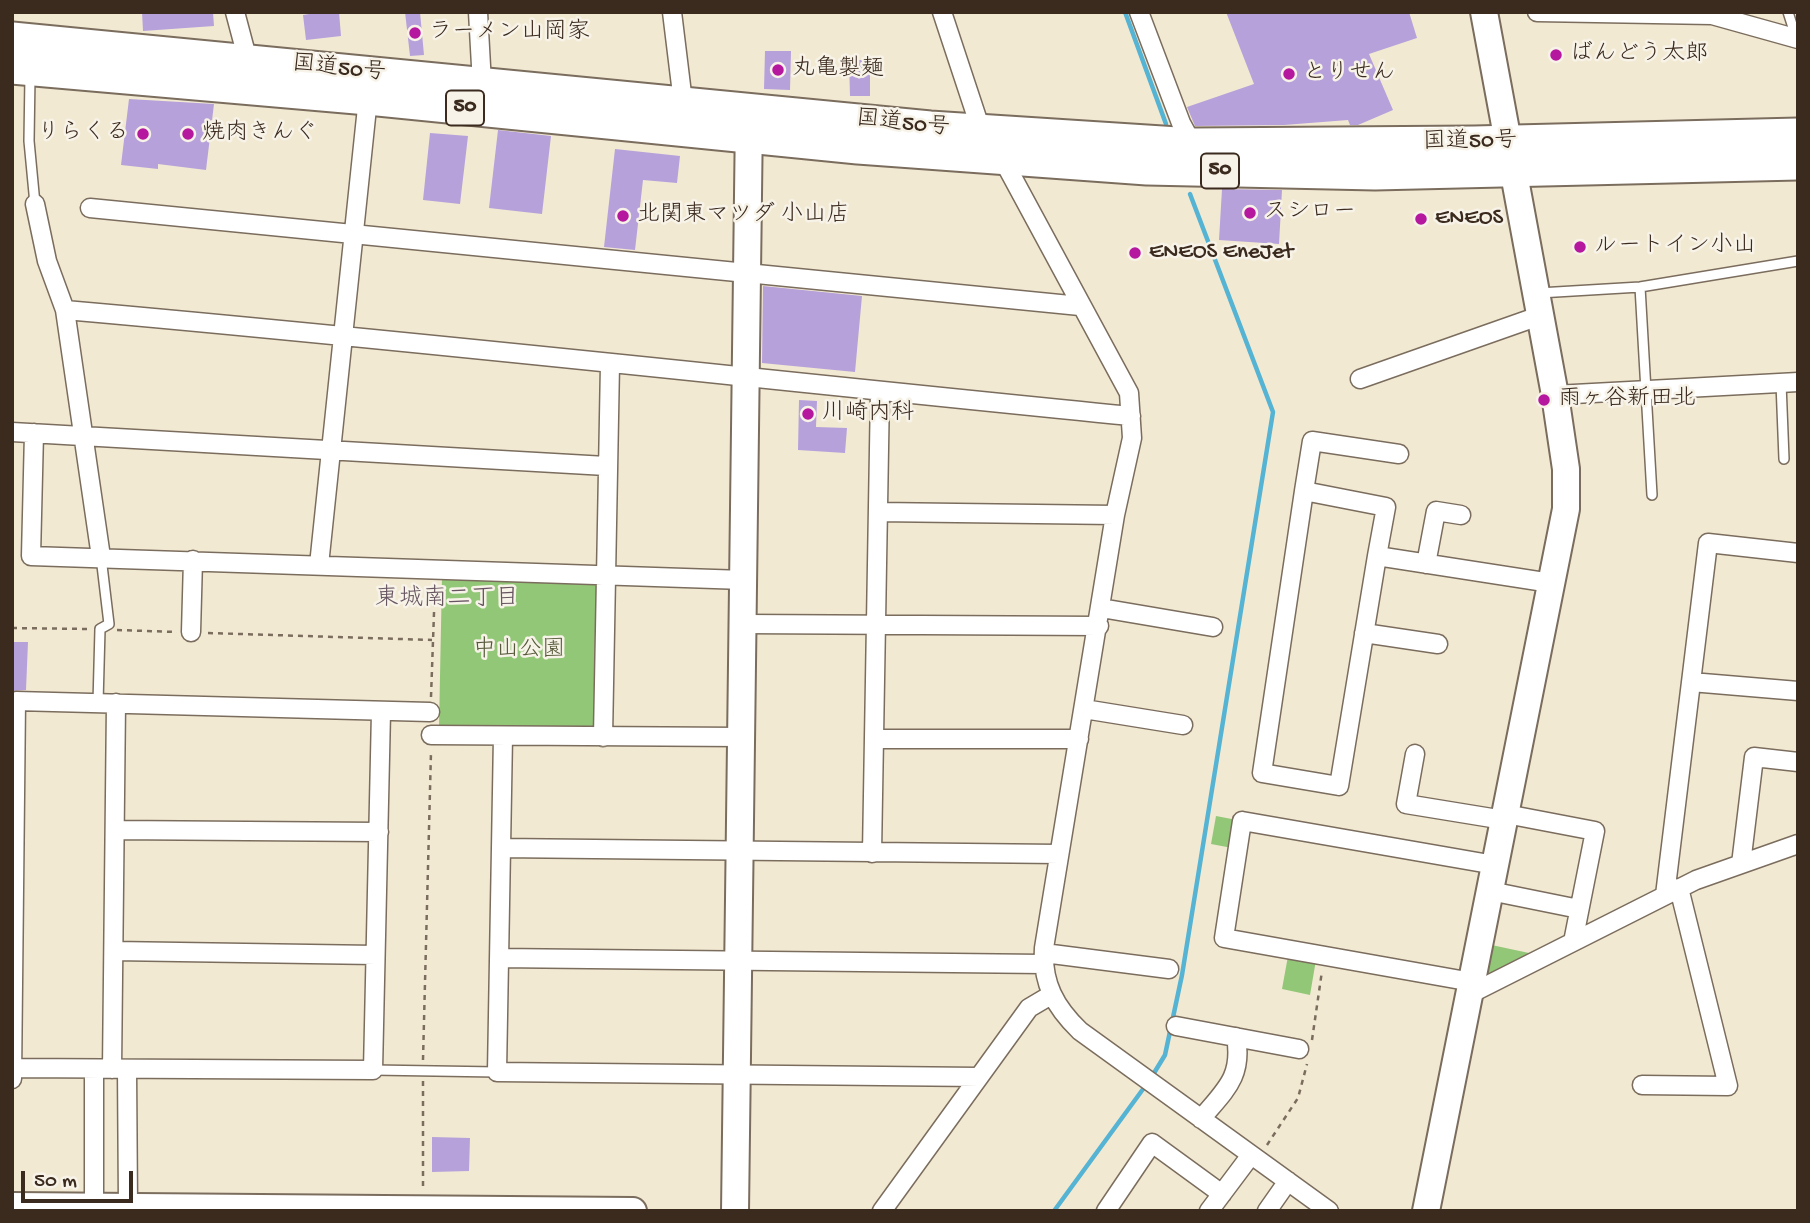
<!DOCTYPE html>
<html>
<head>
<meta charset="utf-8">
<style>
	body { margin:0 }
	#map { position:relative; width:1810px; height:1223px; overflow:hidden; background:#f2e9d3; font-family:"Gochi Hand",sans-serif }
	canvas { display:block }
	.frame { position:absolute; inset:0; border:14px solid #3b2a1e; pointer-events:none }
	.scale { position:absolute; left:21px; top:1171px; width:112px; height:32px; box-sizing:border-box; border:4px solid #3b2a1e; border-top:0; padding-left:9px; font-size:21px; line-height:24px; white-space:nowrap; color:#3b2a1e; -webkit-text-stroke:5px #f7f3e8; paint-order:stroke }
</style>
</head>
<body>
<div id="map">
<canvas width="1810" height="1223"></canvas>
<div class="frame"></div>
<div class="scale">50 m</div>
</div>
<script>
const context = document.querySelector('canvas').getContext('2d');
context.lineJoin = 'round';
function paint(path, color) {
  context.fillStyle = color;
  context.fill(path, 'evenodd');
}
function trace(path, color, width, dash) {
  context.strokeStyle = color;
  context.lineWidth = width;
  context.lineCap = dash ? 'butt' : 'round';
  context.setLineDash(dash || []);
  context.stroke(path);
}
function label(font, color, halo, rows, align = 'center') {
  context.font = font + ' "Gochi Hand","Klee One",sans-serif';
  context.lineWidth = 5;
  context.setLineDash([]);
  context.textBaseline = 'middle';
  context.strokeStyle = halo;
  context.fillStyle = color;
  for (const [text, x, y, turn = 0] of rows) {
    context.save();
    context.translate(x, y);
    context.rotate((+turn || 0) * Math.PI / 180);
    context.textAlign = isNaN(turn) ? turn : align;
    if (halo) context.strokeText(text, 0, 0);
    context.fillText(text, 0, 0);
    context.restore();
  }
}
paint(new Path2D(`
	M442,576L593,579L598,587L596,727L439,726Z
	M1216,816L1237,820L1232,848L1211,844Z
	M1487,944L1529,953L1479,983Z
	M1288,956L1316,960L1310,995L1282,989Z`), '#93c778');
trace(new Path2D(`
	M1125,12L1166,124
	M1151,1078L1165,1055L1182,975L1273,412L1190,194
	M1054,1211L1146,1085`), '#55b3d3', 4.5);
paint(new Path2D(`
	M142,12H213L214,26L143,31Z
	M322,12H339L341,36L306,40L303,15Z
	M405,12H420L424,55L410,56Z
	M1226,12H1409L1417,38L1369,54L1393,110L1358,125H1350L1348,120L1284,125L1195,126L1187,107L1254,84Z
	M765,51H791L790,90L764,89Z
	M849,60H870V96H850Z
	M129,99L214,104L206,170L158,164V169L121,165Z
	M498,130L551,136L542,214L489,208Z
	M430,133L468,136L460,204L423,200Z
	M615,149L680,156L677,183L643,180L635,250L604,247Z
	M1222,189L1282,190L1279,244L1219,240Z
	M763,286L862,296L855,372L762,363Z
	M799,400L817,401L816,427L847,428L845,453L798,450Z
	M12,642H28L26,690L12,691Z
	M432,1137L470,1138L469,1171L432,1172Z`), '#b7a1da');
const lane = new Path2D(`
	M1788,12L1796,37
	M30,76L29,141L35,204
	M1640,287L1652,495
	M1539,293L1640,287L1798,261
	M1781,383L1784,459
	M98,703L100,629L109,624L101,557
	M373,1070L497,1072`);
const street = new Path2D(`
	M235,12L248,61
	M478,12L482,84
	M672,12L683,102
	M942,12L982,133
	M1139,12L1181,123L1193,145
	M1537,12L1712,15L1798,39
	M1002,158L1129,393L1132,438L1115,515L1044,948C1042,983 1055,1007 1080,1031L1329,1211
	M35,204L47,261L65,310L101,557
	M90,208L1080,306
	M65,310C420,341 775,381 1131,416
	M1360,379L1539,316
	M1555,395L1798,382
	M12,432L606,466
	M34,433L31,556L744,580
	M1304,491L1312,441L1399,454
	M878,512L1115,515
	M1377,556L1339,786L1262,773L1304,491L1386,507L1377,556L1551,583
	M1426,564L1436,511L1461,515
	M319,565L368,98
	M1101,608L1213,627
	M743,624L1099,626
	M191,632L193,560
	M1364,633L1438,644
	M1691,682L1798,691
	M1084,709L1183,725
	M431,735L741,737
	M503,736L497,1072L979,1077
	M603,737L610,364
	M875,739H1079
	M1415,754L1406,804L1504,820
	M1506,814L1595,831L1573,942
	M115,830L379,832
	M501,848L1059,854
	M872,853L880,391
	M1741,864L1754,757L1798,762
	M1490,891L1579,909
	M1665,895L1708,543L1798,553
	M114,951L375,955
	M1044,953L1169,969
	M499,958L1043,964
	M1472,982L1224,938L1242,821L1495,865
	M1470,994L1696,880L1798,844
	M1176,1026L1299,1049
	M13,1068L373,1070L381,712
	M112,1069L116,703
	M127,1069L128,1206
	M12,1079L16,701L430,712
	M1642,1085L1728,1086L1679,888
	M1201,1119C1225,1090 1243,1077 1236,1037
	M94,1206V1069
	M882,1211L1029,1008L1051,995
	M1106,1211L1152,1143L1222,1194
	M1209,1211L1251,1155
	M1267,1211L1288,1181`);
const secondary = new Path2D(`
	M12,1206L633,1211
	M735,1211L749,117
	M1426,1211L1566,509V469L1555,395L1484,12`);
const highway = new Path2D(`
	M12,39L930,128L1193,145L1474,143L1798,135
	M12,67L368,98L858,147L1147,168L1375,173L1798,163`);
trace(lane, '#7b6d5d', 12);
trace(street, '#7b6d5d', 21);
trace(secondary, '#7b6d5d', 30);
trace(highway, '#7b6d5d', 37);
trace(new Path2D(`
	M12,628L89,629
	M117,630L177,632
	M208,633L432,640
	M431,697L435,585
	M1312,1040L1322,971
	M423,1060L431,752
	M423,1081V1190
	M1267,1145L1298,1098L1307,1064`), '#7b6d5d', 2.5, [5, 5]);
trace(lane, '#fff', 9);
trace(street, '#fff', 18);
trace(secondary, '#fff', 26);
trace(highway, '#fff', 33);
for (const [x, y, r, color] of [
	[415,33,7,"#b5179e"],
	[1556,55,7,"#b5179e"],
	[778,70,7,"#b5179e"],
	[1289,74,7,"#b5179e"],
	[143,134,7,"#b5179e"],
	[188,134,7,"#b5179e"],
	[1250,213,7,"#b5179e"],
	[623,216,7,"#b5179e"],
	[1421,219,7,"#b5179e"],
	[1580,247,7,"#b5179e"],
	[1135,253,7,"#b5179e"],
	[1544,400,7,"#b5179e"],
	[808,414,7,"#b5179e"]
]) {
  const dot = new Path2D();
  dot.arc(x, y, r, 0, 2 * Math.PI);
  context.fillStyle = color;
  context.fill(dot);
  trace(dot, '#f7f3e8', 2.5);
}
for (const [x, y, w] of [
	[465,108,38],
	[1220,171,38]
]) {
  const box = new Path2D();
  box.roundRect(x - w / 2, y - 17.5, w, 35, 5);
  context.fillStyle = '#f7f3e8';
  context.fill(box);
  trace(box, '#3b2a1e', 2);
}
label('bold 21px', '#3b2a1e', null, [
	["50",465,108],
	["50",1220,171]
]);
label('23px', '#3b2a1e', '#f7f3e8', [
	["ラーメン山岡家",429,33],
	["ばんどう太郎",1570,55],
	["丸亀製麺",792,70],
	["とりせん",1303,74],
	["りらくる",129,134,"right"],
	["焼肉きんぐ",202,134],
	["スシロー",1264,213],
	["北関東マツダ 小山店",637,216],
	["ENEOS",1435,219],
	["ルートイン小山",1594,247],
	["ENEOS EneJet",1149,253],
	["雨ヶ谷新田北",1558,400],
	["川崎内科",822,414]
], 'left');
label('23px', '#3b2a1e', '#f7f3e8', [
	["国道50号",339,70,6],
	["国道50号",903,125,6],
	["国道50号",1470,143,-1]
]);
label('23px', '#555939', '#f7f3e8', [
	["中山公園",519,651]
]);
label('24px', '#665460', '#f7f3e8', [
	["東城南二丁目",447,600]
]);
</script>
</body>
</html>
